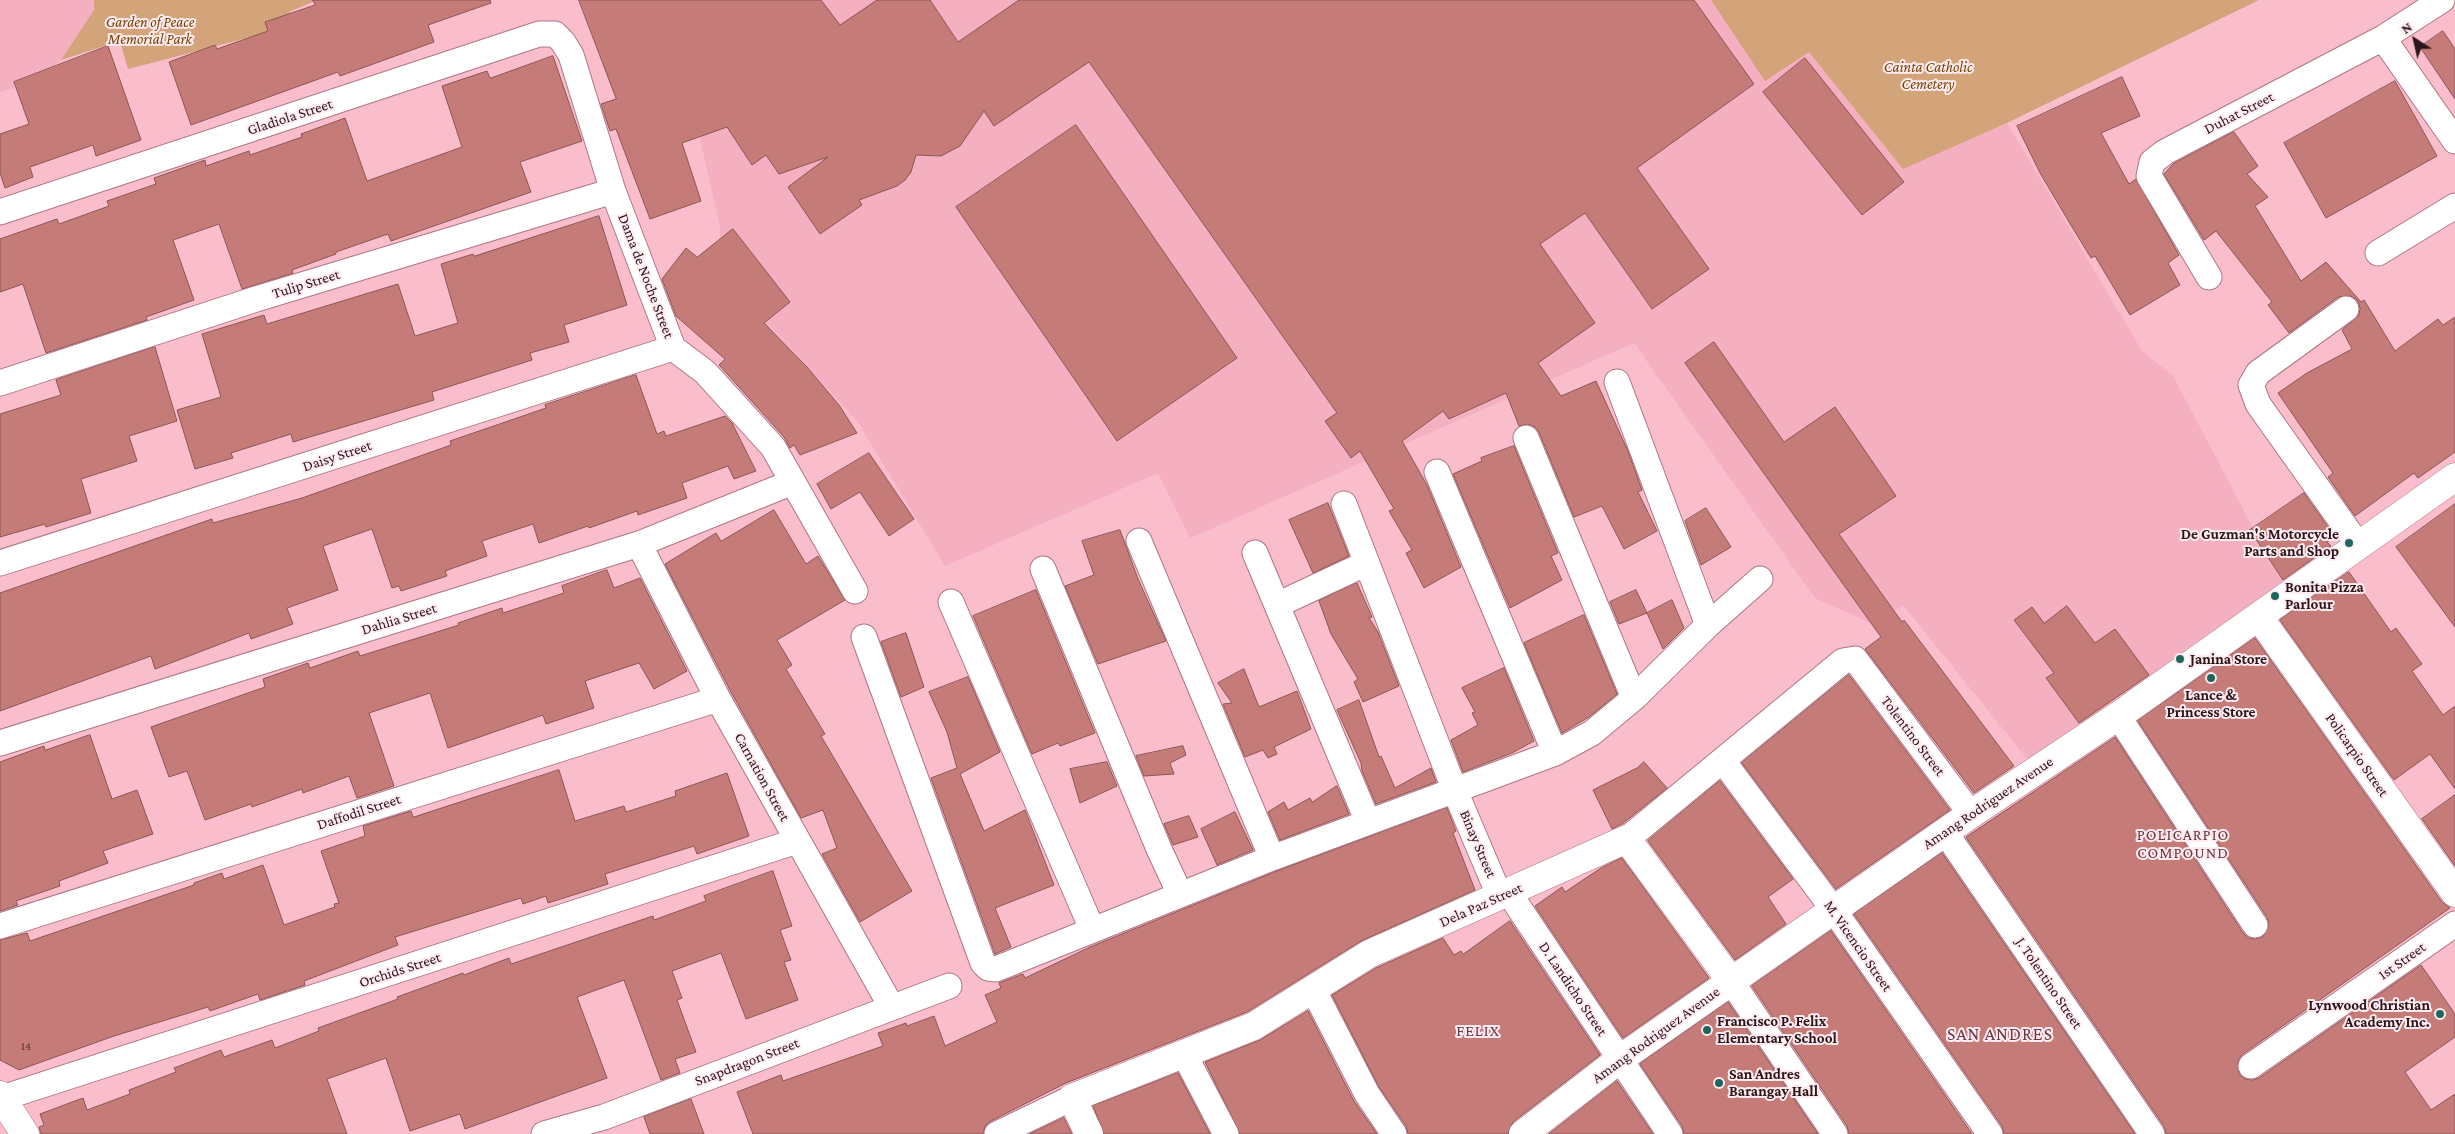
<!DOCTYPE html>
<html>
<head>
<meta charset="utf-8">
<style>
	body { margin:0 }
	#map { position:relative; width:2455px; height:1134px; overflow:hidden; background:#fabdcc; font-family:"Crimson Pro",serif }
	canvas { display:block }
	.north { position:absolute; left:2390px; top:15px; width:50px; height:50px; -webkit-text-stroke:4px #ffebf0; paint-order:stroke; rotate:325deg; font-size:14px; font-weight:700; line-height:20px; text-align:center; color:#2b161b }
	.north::after { content:''; display:block; margin:auto; width:18px; height:22px; background:#2b161b; clip-path:polygon(50% 0,100% 100%,50% 72%,0 100%) }
</style>
</head>
<body>
<div id="map">
<canvas width="2455" height="1134"></canvas>
<div class="north">N</div>
</div>
<script>
const context = document.querySelector('canvas').getContext('2d');
context.lineJoin = 'round';
function paint(path, color) {
  context.fillStyle = color;
  context.fill(path, 'evenodd');
}
function trace(path, color, width, dash) {
  context.strokeStyle = color;
  context.lineWidth = width;
  context.lineCap = dash ? 'butt' : 'round';
  context.setLineDash(dash || []);
  context.stroke(path);
}
function label(font, color, halo, rows, align = 'center') {
  context.font = font + ' "Crimson Pro",serif';
  context.lineWidth = 4;
  context.setLineDash([]);
  context.textBaseline = 'middle';
  context.strokeStyle = halo;
  context.fillStyle = color;
  for (const [text, x, y, turn = 0] of rows) {
    context.save();
    context.translate(x, y);
    context.rotate((+turn || 0) * Math.PI / 180);
    context.textAlign = isNaN(turn) ? turn : align;
    if (halo) context.strokeText(text, 0, 0);
    context.fillText(text, 0, 0);
    context.restore();
  }
}
paint(new Path2D(`
	M0,0H94V10L61,60L38,80L0,92Z
	M654,0H1711L1765,80L1809,51L1903,169L2007,123L2142,351L2173,376L2252,526L2286,580L2029,761L1903,605L1873,624L1815,598L1634,343L1190,538L1158,473L945,566L858,422L773,329L718,304L720,226L687,83Z`), '#f4afc0');
paint(new Path2D(`
	M94,0H317L289,12L293,26L128,69L120,41L61,60L94,10Z
	M1711,0H2259L2007,123L1903,169L1809,52L1765,81Z`), '#d3a379');
const building = new Path2D(`
	M313,0H490L491,3L428,25L434,42L340,76L338,72L191,125L169,62L215,45L217,49L268,31L265,22L315,5Z
	M579,0H821L840,25L877,0H930L958,42L1019,0H1694L1754,84L1637,168L1709,269L1652,309L1585,213L1540,244L1595,323L1538,363L1561,396L1596,381L1628,451L1642,490L1638,492L1657,531L1624,549L1602,506L1574,517L1539,432L1535,427L1528,424L1519,426L1506,393L1449,419L1443,411L1402,441L1427,485L1461,567L1424,588L1406,553L1412,550L1389,511L1394,509L1360,451L1351,458L1325,421L1337,413L1089,62L994,126L984,111L960,146L941,156L916,155L911,172L905,180L897,186L859,200L862,205L820,234L788,187L828,157L779,174L766,155L752,165L727,127L682,143L701,201L650,219L616,129L610,131L601,104L616,99Z
	M2443,31L2455,49V99L2420,47Z
	M108,46L141,140L96,156L93,145L30,167L33,177L5,188L0,173V134L29,124L14,82Z
	M553,56L582,141L520,162L531,192L391,241L388,234L336,252V254L292,270L293,273L242,289L219,224L173,240L194,300L146,317L147,320L46,353L23,284L0,292V239L57,219L59,224L109,206L107,201L156,184L154,178L205,160L206,166L249,151L250,155L302,137L301,134L345,118L367,181L462,147L442,86L487,71L490,78Z
	M1805,58L1904,182L1862,215L1763,92Z
	M2122,77L2140,116L2101,133L2129,184L2136,179L2179,255L2168,263L2180,285L2130,315L2095,256L2091,258L2072,227L2040,173L2017,126Z
	M2395,81L2437,156L2326,218L2284,143Z
	M1076,125L1237,358L1117,441L956,207Z
	M2234,132L2258,166L2247,174L2268,197L2255,206L2301,281L2326,262L2361,302L2364,300L2395,351L2438,319L2443,325L2455,317V452L2418,478L2414,473L2355,516L2328,477L2333,473L2278,393L2307,373L2352,349L2342,330L2359,315L2360,308L2358,301L2351,296L2338,297L2289,333L2268,305L2272,302L2216,231L2204,240L2164,174L2173,164Z
	M599,216L627,305L564,325L569,342L530,353L532,360L432,392L434,400L293,442L291,434L231,453L233,458L195,469L177,410L221,397L202,334L264,315L267,324L398,284L415,336L458,323L441,264L473,254L474,256Z
	M733,229L790,302L764,323L807,367L839,405L857,433L800,455L794,445L790,448L784,437L719,365L725,359L676,316L662,279L686,248L697,257Z
	M1714,342L1784,442L1835,407L1896,496L1839,534L1902,622L1904,620L2014,766L1974,793L1865,649L1881,637L1685,363Z
	M155,347L177,421L129,436L137,461L81,479L91,513L46,527L45,524L0,537V414L61,395L56,380Z
	M636,375L657,434L664,431L666,436L725,416L732,423L756,471L734,479L728,466L682,483L687,498L638,515L637,511L589,528L588,526L539,543L533,524L482,541L487,556L445,571L447,576L401,591L399,586L392,588L372,529L323,546L338,590L287,608L293,624L251,639L249,633L155,669L151,656L0,711V593L212,519L213,523L302,498L451,445L450,441L546,408L545,405Z
	M1514,446L1558,553L1551,556L1562,580L1510,608L1453,474L1482,461L1481,458Z
	M869,453L914,519L889,536L860,492L831,509L817,484Z
	M2304,493L2335,537L2327,542L2331,546L2283,580L2250,530Z
	M1328,503L1349,556L1313,573L1289,520Z
	M2455,504V627L2396,547Z
	M1706,508L1731,547L1701,565L1685,521Z
	M774,510L806,564L818,556L845,600L777,640L792,665L786,669L825,734L821,736L912,891L860,922L822,854L837,848L823,810L801,818L731,692L665,564L716,533L721,541Z
	M1120,530L1138,579L1166,641L1098,664L1065,586L1094,575L1082,541Z
	M607,570L614,588L640,578L687,671L654,689L639,663L585,681L594,708L546,724L543,715L448,748L430,693L369,713L394,786L357,798L349,776L303,793L302,789L252,807L251,804L205,820L187,771L169,777L151,727L265,687L263,679L308,663L310,668L358,651L360,656L459,625L458,623L502,608L503,613L564,593L562,586Z
	M2349,572L2391,632L2396,628L2422,664L2412,671L2443,715L2455,706V789L2430,754L2394,780L2280,620Z
	M1357,583L1372,617L1369,618L1378,632L1399,686L1363,702L1354,682L1358,679L1331,634L1319,601Z
	M1036,590L1095,733L1060,746L1058,743L1032,754L973,616Z
	M1636,590L1647,613L1619,624L1610,602Z
	M1672,600L1684,628L1663,649L1647,613Z
	M2067,606L2095,643L2115,629L2149,675L2079,723L2046,678L2054,673L2014,620L2032,607L2044,623Z
	M1584,615L1617,694L1589,717L1562,733L1524,643Z
	M906,633L924,687L901,697L881,642Z
	M2255,638L2442,902L2450,908L2243,1054L2238,1060L2239,1074L2245,1079L2253,1080L2259,1078L2421,965L2455,1014V1037L2405,1072L2431,1110L2455,1094V1134H2166L2164,1126L1966,837L2115,737L2243,933L2248,938L2255,939L2263,937L2269,925L2267,917L2138,721Z
	M1504,668L1534,741L1512,753L1463,772L1451,740L1478,725L1472,713L1475,712L1462,688Z
	M1244,669L1259,707L1297,691L1311,729L1274,747L1277,754L1268,758L1263,750L1245,757L1223,704L1232,703L1218,683Z
	M1849,675L1950,810L1836,889L1742,763Z
	M968,677L1000,752L960,774L984,831L1025,810L1054,885L995,908L1011,947L995,954L931,778L957,768L947,732L929,692Z
	M1359,700L1379,757L1381,756L1395,788L1431,768L1436,782L1376,804L1362,771L1361,763L1337,710Z
	M90,735L112,799L137,790L153,834L103,851L108,863L59,881L60,886L16,901L18,905L0,911V762L44,746L45,750Z
	M1183,746L1186,755L1170,763L1174,774L1144,776L1136,756Z
	M1107,762L1117,786L1080,803L1070,769Z
	M1644,762L1667,788L1622,824L1612,829L1593,790L1637,768Z
	M559,770L575,821L624,806L626,812L676,796L675,791L727,773L749,836L697,854L694,846L605,874L608,884L548,903L546,896L523,904L521,898L395,937L398,945L304,981L305,985L260,1000L258,994L210,1011L208,1007L114,1036L19,1070L0,1060V940L27,933L30,941L194,885V883L222,873L224,879L263,865L284,925L335,907L334,904L339,903L321,851L365,836L363,826L411,811L413,817Z
	M1720,781L1793,879L1768,897L1786,924L1735,960L1648,841Z
	M1337,786L1349,814L1280,840L1268,812L1284,802L1288,810L1310,798L1312,802Z
	M2455,795V866L2422,819Z
	M1447,808L1456,831L1453,833L1475,890L1361,941L1247,1012L1066,1083L991,1121L985,1126L983,1134H753L737,1092L781,1075L783,1081L883,1046L878,1033L906,1023L907,1026L934,1016L945,1046L997,1022L985,995L1001,988L999,983L1023,974L1025,978L1090,947L1277,871Z
	M1235,812L1253,850L1217,865L1201,829Z
	M1189,816L1198,837L1173,845L1164,824Z
	M1942,853L2135,1134H2004L2002,1126L1854,914Z
	M1622,858L1709,978L1623,1038L1535,906L1562,887L1565,892L1601,868Z
	M773,871L792,926L780,930L791,960L784,962L798,1000L746,1019L721,953L672,971L682,998L677,1000L696,1052L675,1059L680,1073L661,1080L624,980L577,997L607,1078L465,1129L460,1114L410,1131L386,1058L327,1079L347,1134H41L39,1127L44,1125L40,1114L83,1098L87,1110L130,1094L129,1090L176,1072L174,1068L221,1050L224,1057L272,1040L275,1048L319,1031L318,1028L398,999L397,997L463,973L464,975L509,958L511,964L653,916L654,920L706,901L704,896Z
	M1510,921L1600,1055L1513,1122L1508,1134H1408L1406,1126L1379,1087L1332,995L1376,968L1443,938L1454,955L1461,951L1463,954Z
	M1831,931L1972,1134H1849L1847,1126L1752,986Z
	M1728,1002L1818,1134H1684L1682,1126L1640,1064Z
	M1308,1011L1354,1101L1377,1134H1240L1205,1062L1260,1040Z
	M1178,1073L1210,1134H1104L1093,1106Z
	M1617,1081L1653,1134H1549Z
	M691,1099L704,1134H650L644,1117Z
	M1064,1118L1072,1134H1030Z`);
paint(building, '#c57b78');
trace(building, '#8c5654', 1);
const street = new Path2D(`
	M2383,38L2455,141
	M0,212L539,34H555L563,42L571,55L613,191L673,348L705,372L773,447L855,591
	M2378,253L2455,206
	M2209,277L2149,176L2152,162L2165,152L2383,38L2442,0
	M2346,309L2258,373L2251,385L2258,404L2359,546
	M1617,382L1708,625
	M0,383L256,299L613,191
	M1526,438L1634,698
	M1437,472L1555,753
	M1344,504L1455,791L1500,897
	M1139,541L1272,858
	M639,544L718,699L891,1006
	M1255,553L1368,822
	M0,563L673,348
	M1043,569L1159,849L1180,894
	M951,602L1092,929
	M1277,605L1367,563
	M864,637L983,963L988,968L996,969L1272,858L1555,753L1592,733L1634,698L1708,625L1760,579
	M2118,716L2255,925
	M0,743L639,544L793,482
	M1723,761L1833,909L1990,1134
	M1945,832L2152,1134
	M1627,839L1843,661L1855,659L1971,814
	M1509,893L1670,1134
	M0,926L718,699
	M1731,981L1835,1134
	M1313,989L1367,1094L1394,1134
	M1184,1054L1226,1134
	M2251,1066L2455,924
	M2,1098L797,841
	M544,1134L604,1117L949,986
	M997,1134L1072,1098`);
const secondary = new Path2D(`
	M2259,617L2455,893
	M0,1095L25,1134
	M1089,1134L1072,1098L1254,1026L1369,954L1627,839L1731,981
	M1523,1134L1620,1059L1971,814L2118,716L2455,477`);
trace(street, '#ae7684', 27);
trace(secondary, '#ae7684', 29);
trace(street, '#fff', 25);
trace(secondary, '#fff', 28);
for (const [x, y, r, color] of [
	[2349,543,5,"#1e675e"],
	[2275,596,5,"#1e675e"],
	[2180,659,5,"#1e675e"],
	[2211,678,5,"#1e675e"],
	[2440,1014,5,"#1e675e"],
	[1707,1030,5,"#1e675e"],
	[1719,1083,5,"#1e675e"]
]) {
  const dot = new Path2D();
  dot.arc(x, y, r, 0, 2 * Math.PI);
  context.fillStyle = color;
  context.fill(dot);
  trace(dot, '#ffebf0', 2);
}
label('12px', '#522f32', null, [
	["14",26,1046]
]);
label('italic 15px', '#764201', '#ffebf0', [
	["Garden of Peace",150,22],
	["Memorial Park",150,39],
	["Cainta Catholic",1928,67],
	["Cemetery",1928,84]
]);
label('15px', '#2b161b', '#ffebf0', [
	["Duhat Street",2239,113,-27],
	["Gladiola Street",290,117,-18],
	["Dama de Noche Street",646,276,69],
	["Tulip Street",306,284,-17],
	["Daisy Street",337,456,-18],
	["Dahlia Street",399,619,-17],
	["Tolentino Street",1913,736,53],
	["Policarpio Street",2357,755,55],
	["Carnation Street",762,777,61],
	["Amang Rodriguez Avenue",1988,803,-34],
	["Daffodil Street",359,812,-18],
	["Binay Street",1478,844,67],
	["Dela Paz Street",1481,905,-24],
	["M. Vicencio Street",1858,946,55],
	["1st Street",2402,961,-35],
	["Orchids Street",400,970,-18],
	["J. Tolentino Street",2049,983,56],
	["D. Landicho Street",1573,989,56],
	["Amang Rodriguez Avenue",1656,1035,-36],
	["Snapdragon Street",747,1062,-21]
]);
label('bold 15px', '#2b161b', '#ffebf0', [
	["De Guzman's Motorcycle",2339,534,"right"],
	["Parts and Shop",2339,551,"right"],
	["Bonita Pizza",2285,587],
	["Parlour",2285,604],
	["Janina Store",2190,659],
	["Lance &",2211,695,"center"],
	["Princess Store",2211,712,"center"],
	["Lynwood Christian",2430,1005,"right"],
	["Academy Inc.",2430,1022,"right"],
	["Francisco P. Felix",1717,1021],
	["Elementary School",1717,1038],
	["San Andres",1729,1074],
	["Barangay Hall",1729,1091]
], 'left');
context.letterSpacing = '1px';
label('16px', '#6a3846', '#ffebf0', [
	["POLICARPIO",2183,835],
	["COMPOUND",2183,853],
	["FELIX",1478,1031]
]);
context.letterSpacing = '0px';
context.letterSpacing = '1px';
label('18px', '#6a3846', '#ffebf0', [
	["SAN ANDRES",2000,1034]
]);
context.letterSpacing = '0px';
</script>
</body>
</html>
